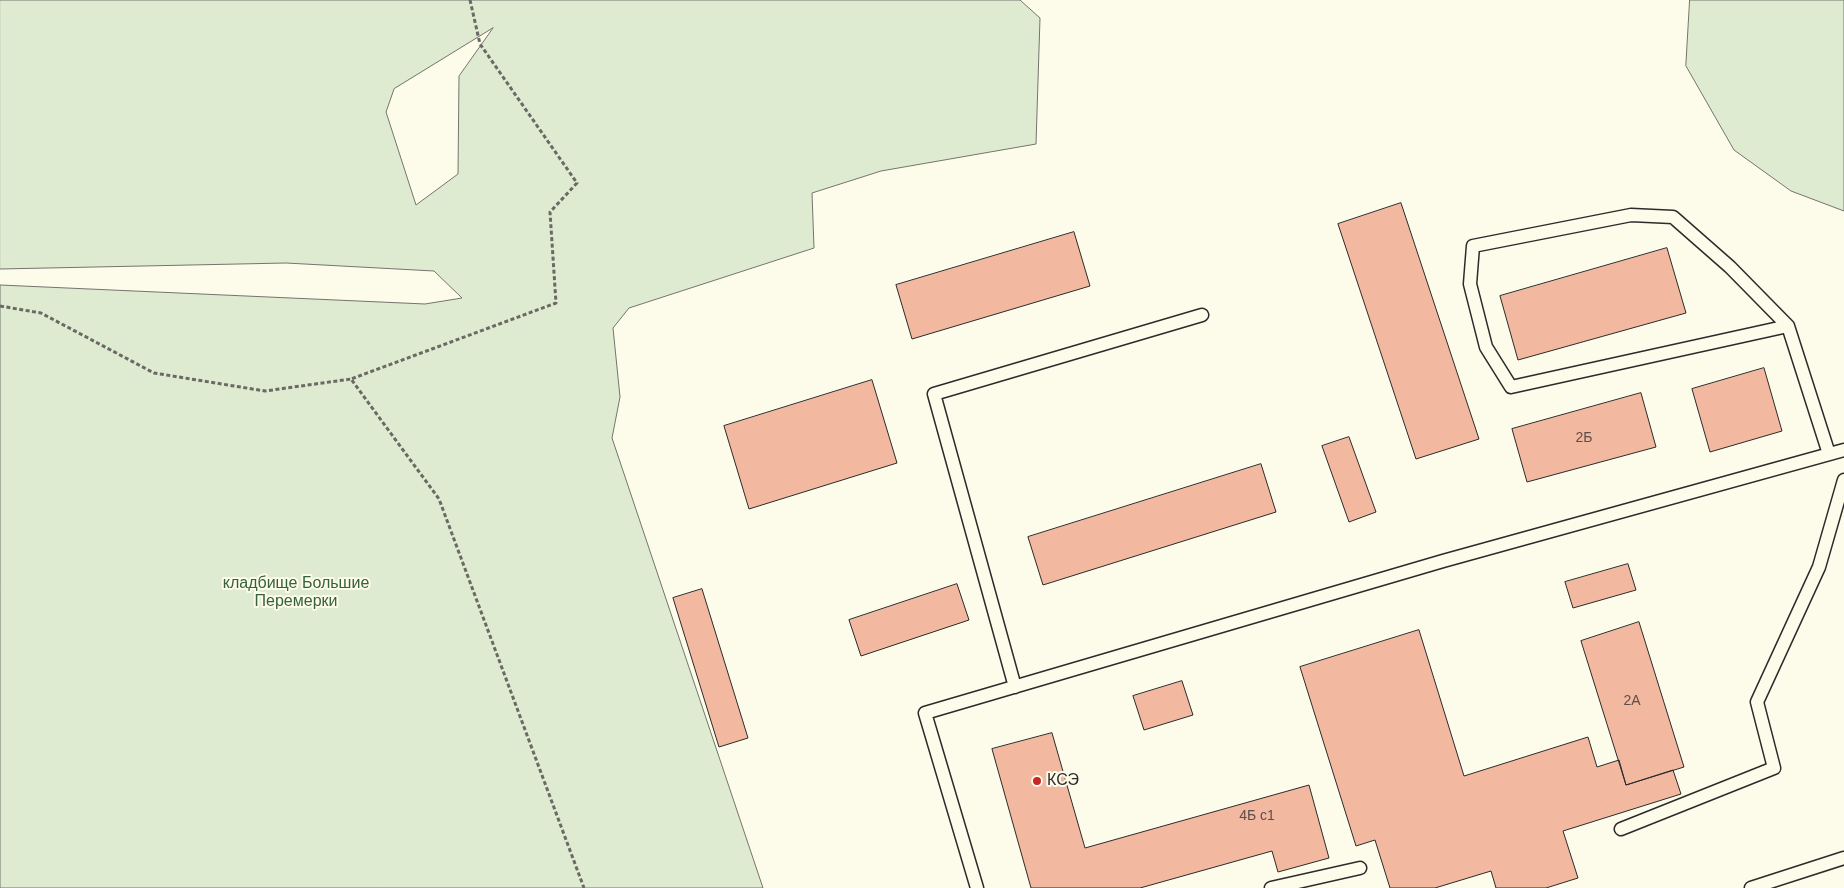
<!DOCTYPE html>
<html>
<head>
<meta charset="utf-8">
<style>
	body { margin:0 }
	canvas { display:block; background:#fdfbea }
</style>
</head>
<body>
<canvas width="1844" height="888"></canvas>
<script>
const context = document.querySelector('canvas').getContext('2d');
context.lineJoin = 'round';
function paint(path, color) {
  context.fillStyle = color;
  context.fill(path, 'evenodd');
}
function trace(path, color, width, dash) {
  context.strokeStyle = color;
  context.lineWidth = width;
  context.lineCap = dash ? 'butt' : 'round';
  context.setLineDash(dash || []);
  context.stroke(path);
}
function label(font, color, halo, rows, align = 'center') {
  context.font = font + ' Arial,sans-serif';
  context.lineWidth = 4;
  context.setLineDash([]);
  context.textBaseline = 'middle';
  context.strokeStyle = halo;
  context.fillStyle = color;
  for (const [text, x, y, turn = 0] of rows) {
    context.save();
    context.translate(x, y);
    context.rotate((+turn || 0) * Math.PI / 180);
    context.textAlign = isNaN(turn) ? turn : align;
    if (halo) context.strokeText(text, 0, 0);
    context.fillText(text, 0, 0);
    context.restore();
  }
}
const green = new Path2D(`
	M0,0H1020L1040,18L1036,144L881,171L812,193L814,248L629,308L613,328L620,397L612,438L763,888H0V285L425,304L462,298L434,271L286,263L0,269ZM493,28L459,76L458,174L416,205L386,112L394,89Z
	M1690,0H1844V211L1791,191L1734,150L1686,66Z`);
paint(green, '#deebd1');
trace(green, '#74746e', 1);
const building = new Path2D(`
	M1401,203L1479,439L1416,459L1338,224Z
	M1074,232L1090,286L912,339L896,285Z
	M1667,248L1686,313L1518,360L1500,296Z
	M1764,368L1782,431L1710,452L1692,389Z
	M872,380L897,463L749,509L724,426Z
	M1641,393L1656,447L1527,482L1512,429Z
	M1349,437L1376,512L1349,522L1322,446Z
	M1261,464L1276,512L1043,585L1028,537Z
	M1628,564L1636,590L1573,608L1565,582Z
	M957,584L969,620L861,656L849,620Z
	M702,589L748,738L719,747L673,598Z
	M1639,622L1684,767L1626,785L1581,641Z
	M1419,630L1464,776L1588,737L1597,767L1619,760L1626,785L1673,770L1681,794L1563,831L1578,878L1546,888H1496L1491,871L1435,888H1390L1375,840L1356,846L1300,667Z
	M1182,681L1193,715L1144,730L1133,696Z
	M1052,733L1085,848L1309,785L1329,858L1278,872L1272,851L1140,888H1031L992,749Z`);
paint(building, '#f2b8a0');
trace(building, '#2b2b2b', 1);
const service = new Path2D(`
	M1788,326L1511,387L1486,347L1470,284L1473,246L1631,215L1673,217L1730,267L1788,326L1829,454
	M1015,687L934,394L1202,315
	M1621,829L1774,768L1757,702L1819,567L1844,480
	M977,888L925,713L1443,561L1844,450
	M1271,888L1360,868
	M1751,888L1844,858`);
trace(service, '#2b2b2b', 15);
trace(new Path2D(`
	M470,0L480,44L577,183L550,212L556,303L351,379L439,499L584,888
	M0,306L41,313L154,373L265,391L351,379`), '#6a6964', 3, [4, 2.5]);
trace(service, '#fdfbea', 12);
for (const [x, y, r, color] of [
	[1037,781,5,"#c62828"]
]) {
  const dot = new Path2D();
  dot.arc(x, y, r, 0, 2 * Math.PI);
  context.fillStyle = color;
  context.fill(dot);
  trace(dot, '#fdfbea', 2);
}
label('14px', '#5d4e48', null, [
	["2Б",1584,438],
	["2А",1632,701],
	["4Б с1",1257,816]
]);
label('16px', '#34623c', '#fdfbea', [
	["кладбище Большие",296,584],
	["Перемерки",296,602]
]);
label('16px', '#2b2b2b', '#fdfbea', [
	["КСЭ",1047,781]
], 'left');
</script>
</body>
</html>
